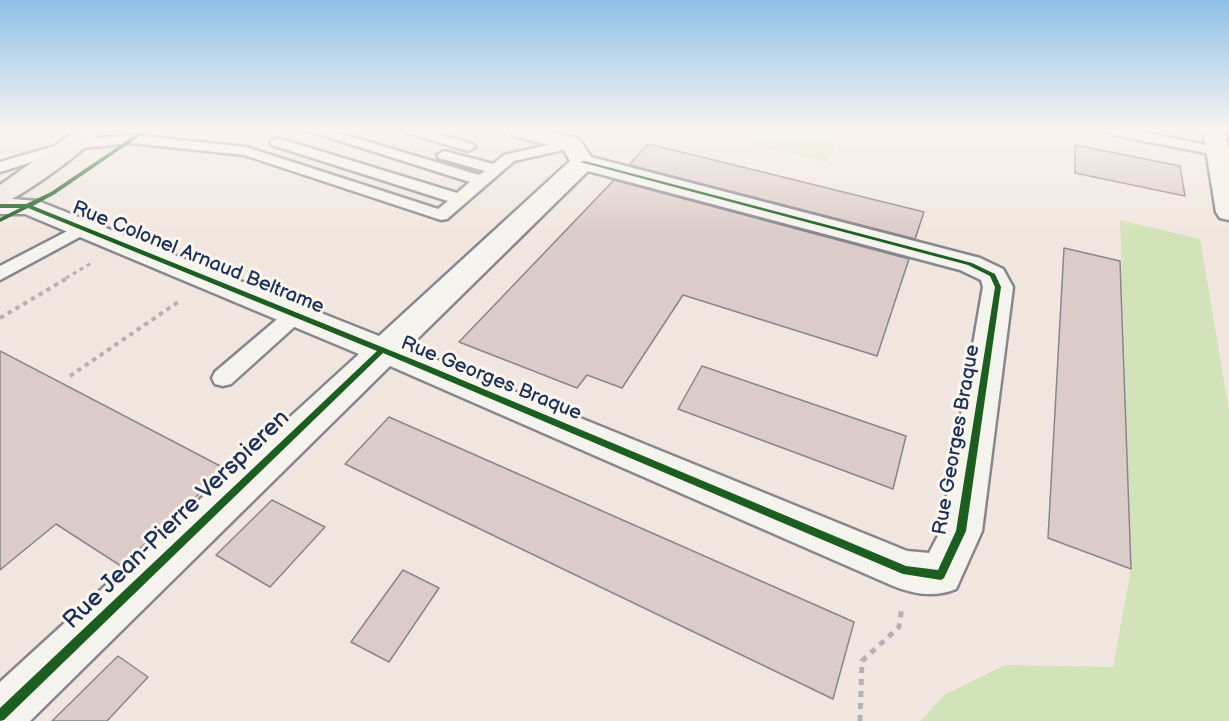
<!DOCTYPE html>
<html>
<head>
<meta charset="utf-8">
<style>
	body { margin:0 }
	canvas { display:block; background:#f1e6df }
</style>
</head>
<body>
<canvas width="1229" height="721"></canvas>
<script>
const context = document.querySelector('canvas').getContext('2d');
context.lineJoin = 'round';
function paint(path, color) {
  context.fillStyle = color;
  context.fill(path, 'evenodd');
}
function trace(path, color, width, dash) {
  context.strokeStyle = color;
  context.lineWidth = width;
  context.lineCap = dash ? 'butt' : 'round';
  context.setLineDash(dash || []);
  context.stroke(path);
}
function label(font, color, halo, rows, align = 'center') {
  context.font = font + ' "Balsamiq Sans",sans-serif';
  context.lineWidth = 6;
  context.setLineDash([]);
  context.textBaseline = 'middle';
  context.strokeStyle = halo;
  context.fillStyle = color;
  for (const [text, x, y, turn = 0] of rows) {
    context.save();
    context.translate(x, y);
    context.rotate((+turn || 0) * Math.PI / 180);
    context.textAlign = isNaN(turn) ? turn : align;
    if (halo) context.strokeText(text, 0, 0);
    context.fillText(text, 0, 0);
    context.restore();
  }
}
paint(new Path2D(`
	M748,131H811L840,138L826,162L740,141Z
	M1120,220L1200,239L1229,411V721H921L944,695L1005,665L1113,667L1131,569Z`), '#d3e3b9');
const building = new Path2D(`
	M648,144L710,159L924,212L915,239L629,165Z
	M1075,145L1180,166L1185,196L1075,173Z
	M614,180L909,259L877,356L683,295L622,388L587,375L577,388L459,342Z
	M1064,248L1120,261L1131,569L1048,538Z
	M0,351L226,469L121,566L56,524L0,570Z
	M702,366L906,436L893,489L678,409Z
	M389,417L854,622L833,699L345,464Z
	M272,500L325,527L270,587L216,555Z
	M403,570L439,588L389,662L351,642Z
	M118,656L148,677L107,721H52Z`);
paint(building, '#dcccc9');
trace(building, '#87868c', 1.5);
const service = new Path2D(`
	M309,131H332L479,175L485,171L439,158L437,155L444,151L493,164L504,155L571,140L578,144L576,147L514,161L447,219L441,220L244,155L131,143L73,149L0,172V162L72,141L131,135L246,147L438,209L448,201L272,145L270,142L277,138L457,193L470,182Z
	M402,131H426L473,144L475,147L468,151Z
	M1107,131H1137L1216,147L1223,151L1216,155L1114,135Z
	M83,223L89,224L92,228L89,232L0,280V266Z
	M295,308L302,310L305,315L302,320L231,384L223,386L215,384L212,378L215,372L288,310Z`);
const minor = new Path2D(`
	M511,131H549L579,139L591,157L980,258L1003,269L1013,287L982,531L956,589C935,598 912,594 891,585L390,366L30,721H0V682L359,354L25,214H0V198L38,201L379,336L570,161L563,149L514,136ZM588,171L960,270L981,280L983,287L941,530L929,553L907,551L408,348Z
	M1203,131H1225L1229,150V220L1220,218L1216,212Z`);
const primary = new Path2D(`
	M76,131H101C88,149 21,198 0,204V185Z`);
trace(service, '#87868c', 5);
trace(minor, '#87868c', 5);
trace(primary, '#87868c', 5);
trace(new Path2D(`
	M66,278L93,262`), '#b2b2b4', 3, [4, 4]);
trace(new Path2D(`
	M0,318L69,277
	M70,376L181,300`), '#b2b2b4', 4, [4.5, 4.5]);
trace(new Path2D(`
	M860,721L862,661L899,627L902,606`), '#b2b2b4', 5, [6, 6]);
paint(service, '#f5f3ee');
paint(minor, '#f5f3ee');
paint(primary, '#eee9df');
paint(new Path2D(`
	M141,131H147L55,194L33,206L424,364L906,566L938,570L956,531L995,287L990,276L968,265L580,162L585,161L972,263L995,274L1001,287L966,531L944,578L941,580L903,574L383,353L4,720L0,721V708L377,351L28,208L0,222V218L20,208H0V204H26L51,192Z`), '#1b5e20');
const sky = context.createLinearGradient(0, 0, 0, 232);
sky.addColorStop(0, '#8ec0e7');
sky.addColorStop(0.56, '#f9f4f1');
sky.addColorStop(1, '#f9f4f100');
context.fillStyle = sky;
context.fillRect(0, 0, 1229, 232);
label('20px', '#1b2f5e', '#fbf7ec', [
	["Rue Colonel Arnaud Beltrame",198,258,22],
	["Rue Georges Braque",491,379,22],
	["Rue Georges Braque",957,440,-80]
]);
label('24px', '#1b2f5e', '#fbf7ec', [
	["Rue Jean-Pierre Verspieren",177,520,-44]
]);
</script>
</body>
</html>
